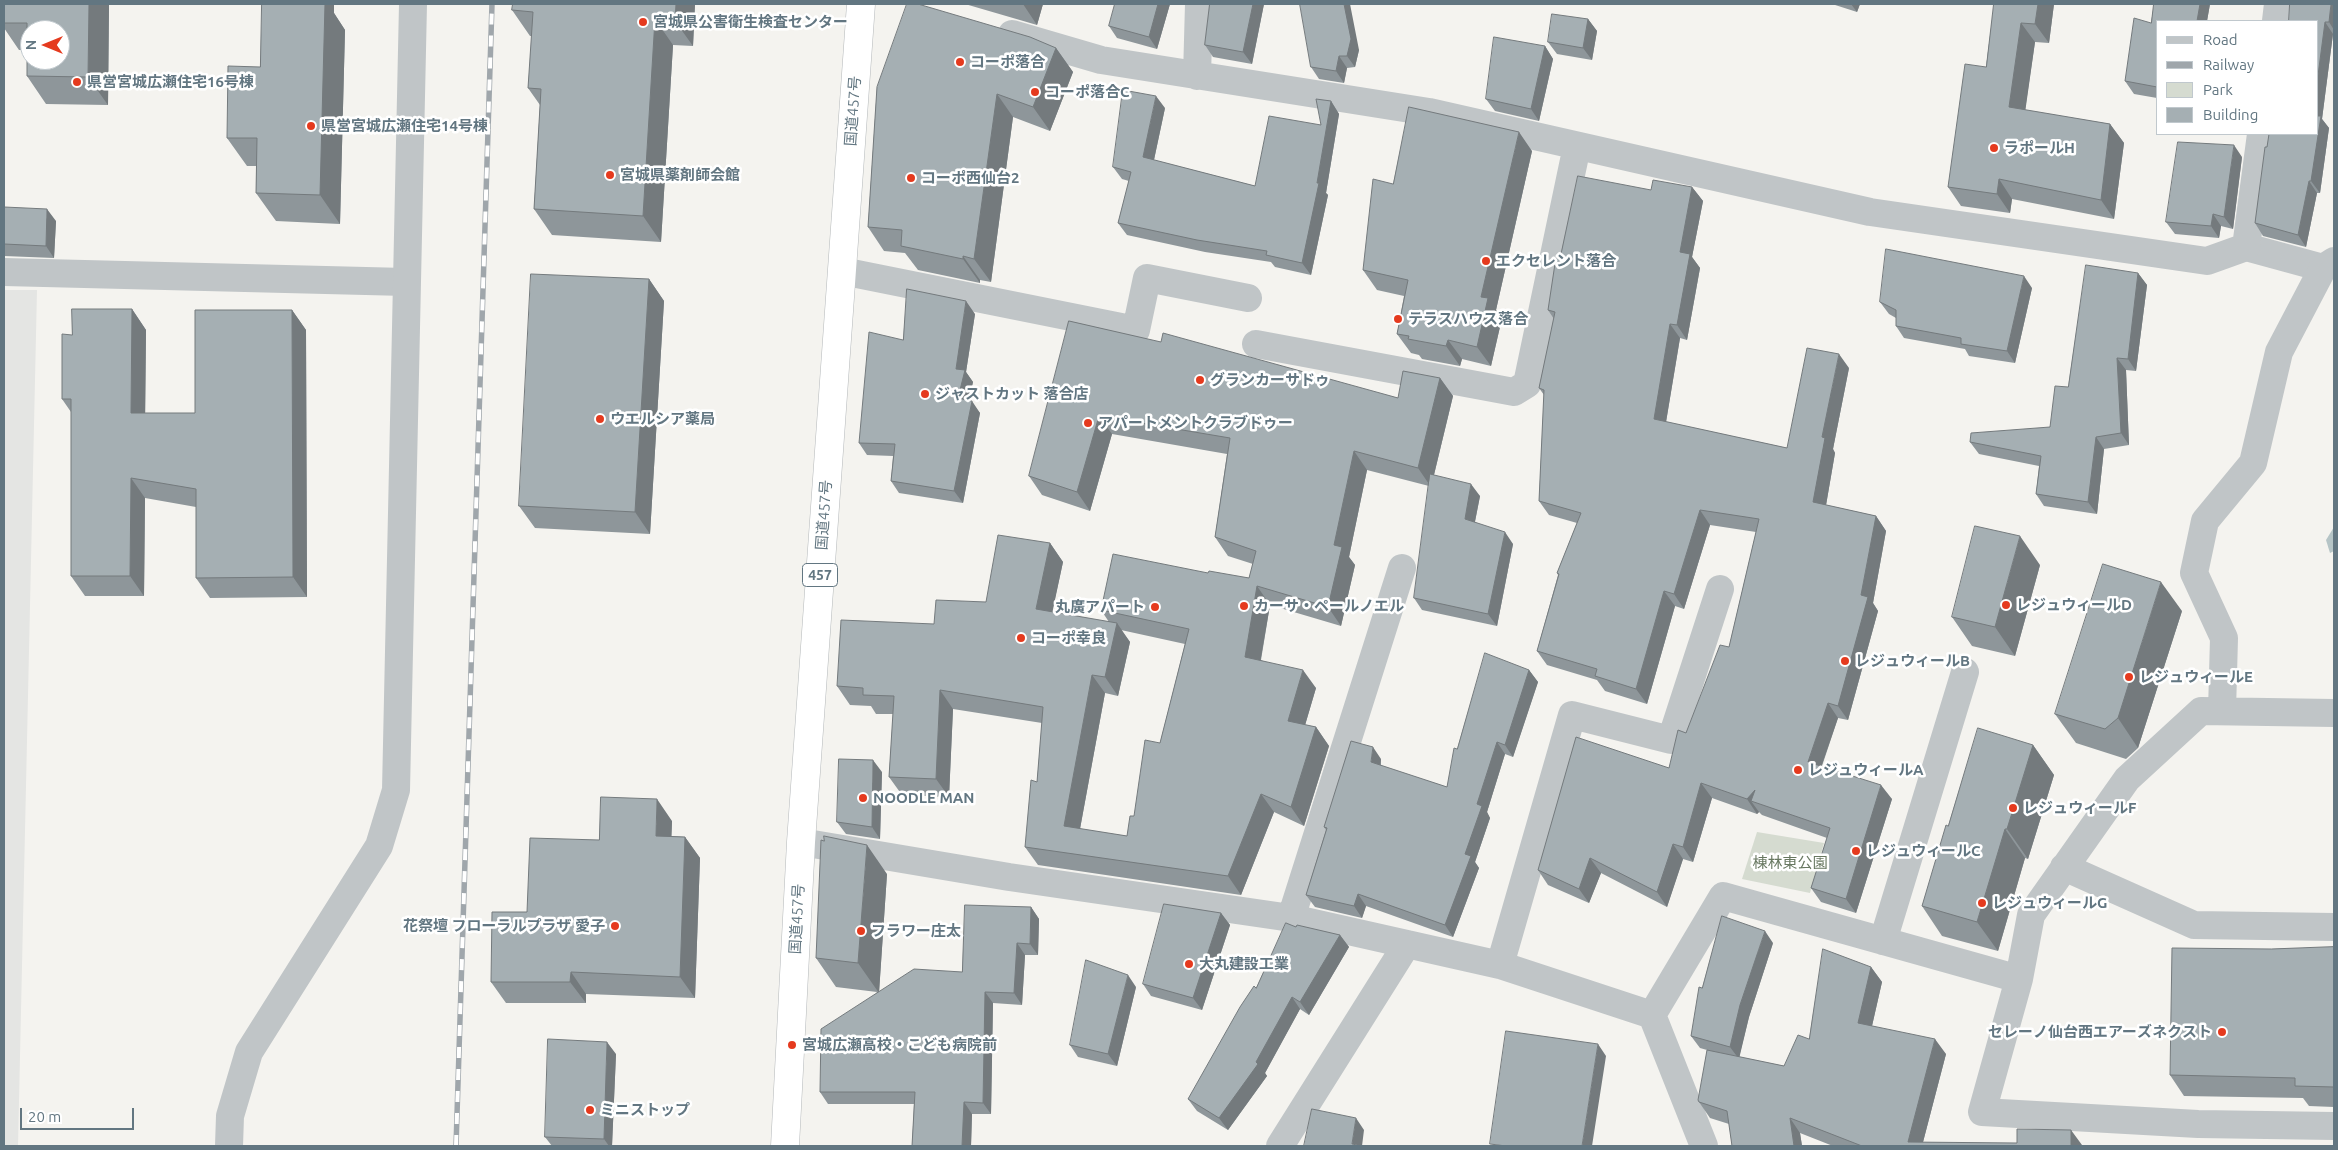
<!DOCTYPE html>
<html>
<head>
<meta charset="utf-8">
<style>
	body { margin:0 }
	#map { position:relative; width:2338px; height:1150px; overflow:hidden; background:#f4f3ef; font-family:Ubuntu,sans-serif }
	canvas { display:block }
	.frame { position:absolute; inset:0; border:5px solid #627681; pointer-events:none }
	.legend { position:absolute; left:2156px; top:20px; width:162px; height:115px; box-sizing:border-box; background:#fff; border:1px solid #c0c8cd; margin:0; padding:6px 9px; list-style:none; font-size:15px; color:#627681 }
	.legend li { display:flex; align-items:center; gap:10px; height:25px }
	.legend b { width:25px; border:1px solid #c0c8cd }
	.north { position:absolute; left:20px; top:20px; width:50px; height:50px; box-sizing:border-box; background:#fff; border:1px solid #c0c8cd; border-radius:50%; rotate:270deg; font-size:14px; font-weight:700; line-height:20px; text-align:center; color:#627681 }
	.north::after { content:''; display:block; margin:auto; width:18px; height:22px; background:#e53a1e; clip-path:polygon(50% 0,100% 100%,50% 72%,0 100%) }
	.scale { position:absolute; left:20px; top:1108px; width:114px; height:22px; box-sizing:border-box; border:2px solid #627681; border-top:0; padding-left:6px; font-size:15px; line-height:18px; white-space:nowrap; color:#627681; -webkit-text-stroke:4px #fff; paint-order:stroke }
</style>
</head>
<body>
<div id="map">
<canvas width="2338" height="1150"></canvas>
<div class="frame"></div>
<ul class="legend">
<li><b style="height:6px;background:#c0c5c7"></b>Road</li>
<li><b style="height:6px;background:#9fa6ab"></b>Railway</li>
<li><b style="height:14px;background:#d5dbd0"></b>Park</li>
<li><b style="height:14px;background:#a5afb3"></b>Building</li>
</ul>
<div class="north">N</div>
<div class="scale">20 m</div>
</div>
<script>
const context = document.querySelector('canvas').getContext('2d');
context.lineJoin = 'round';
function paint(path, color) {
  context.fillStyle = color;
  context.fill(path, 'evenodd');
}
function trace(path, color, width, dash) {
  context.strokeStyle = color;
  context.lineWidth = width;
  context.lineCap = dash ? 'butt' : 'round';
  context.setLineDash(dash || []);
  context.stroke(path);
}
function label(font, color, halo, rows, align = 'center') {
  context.font = font + ' Ubuntu,"Noto Sans JP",sans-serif';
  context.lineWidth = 5;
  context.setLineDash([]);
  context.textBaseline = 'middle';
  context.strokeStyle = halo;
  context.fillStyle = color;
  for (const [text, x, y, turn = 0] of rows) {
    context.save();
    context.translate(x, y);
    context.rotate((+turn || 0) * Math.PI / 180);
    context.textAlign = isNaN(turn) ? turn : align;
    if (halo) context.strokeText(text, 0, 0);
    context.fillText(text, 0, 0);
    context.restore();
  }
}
paint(new Path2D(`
	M4,290H37L18,1146H4Z`), '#e4e5e3');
paint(new Path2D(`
	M1757,832L1824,843L1810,893L1742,879Z`), '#d5dbd0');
paint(new Path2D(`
	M2334,527V551L2330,553L2326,540Z`), '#b5c4c6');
const trunk = new Path2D(`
	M785,1146L801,842L861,4`);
trace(trunk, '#b3b7b9', 29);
trace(new Path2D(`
	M2246,247L2323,268`), '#c0c5c7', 28);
trace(new Path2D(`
	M2276,21L2278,4
	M1012,34L1101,60L1429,112L1870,212L2207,261L2246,247L2261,134
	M1197,76L1199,4
	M842,271L1136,330L1147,278L1248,298
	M4,272L406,282
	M1256,344L1514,392L1527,384L1577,146
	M2222,711L2224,638L2194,573L2205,521L2253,463L2279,352L2323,268L2334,261
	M2334,713L2201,711L2127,779L2031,915L2019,979L1982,1112L2198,1124L2334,1126
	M801,842L1009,877L1291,918L1500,965L1652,1015L1704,1146
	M2064,867L2194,925L2334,927
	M1291,918L1402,568
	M1883,941L1965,672
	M1500,965L1572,715L1671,740L1720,589
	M1652,1015L1723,896L2019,979
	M1280,1146L1407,944`), '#c0c5c7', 28);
trace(new Path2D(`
	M229,1146L230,1116L249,1052L379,846L396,790L413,4`), '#c0c5c7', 28);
trace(trunk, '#fff', 28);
const rail = new Path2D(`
	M456,1146L492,4`);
trace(rail, '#9fa6ab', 5.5);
trace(rail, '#fff', 4, [11]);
paint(new Path2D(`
	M4,4H109L108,105L46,104L27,76V50H19L4,28Z
	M334,4V13L345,30L340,224L276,221L256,193V166H247L227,138L260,67Z
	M513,4H695L693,46L673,45L661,242L552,235L534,209L540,105L528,88L532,36H530L512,10Z
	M965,4H1043L1037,25Z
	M1115,4H1170L1157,49L1117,38L1109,26Z
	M1210,4H1264L1252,64L1213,57L1205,45Z
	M1300,4L1359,50L1355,67L1347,68L1344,83L1319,79L1311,67Z
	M1832,4H1860L1857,12Z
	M1994,4H2054L2049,43L2035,42L2025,110L2110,124L2124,143L2114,219L2012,199L2010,213L1961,206L1948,187L1986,67Z
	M2154,4H2210L2207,21H2157V98L2134,94L2125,81L2151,23Z
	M2334,4V34H2333L2322,119L2329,128L2320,193H2317L2306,247L2263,236L2255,223L2267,147L2317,21Z
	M1588,19L1597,31L1592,60L1557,54L1548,42Z
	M1545,46L1553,59L1539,121L1495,111L1486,99Z
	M1056,48L1073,72L1050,131L1013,117L991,282L980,280V283L918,270L905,253L884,251L868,227L877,87Z
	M1331,101L1339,114L1326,193L1328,195L1311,275L1275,267L1271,262L1205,252L1127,235L1118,223L1129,181L1122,179L1113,167L1165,108L1154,160L1255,186L1321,125Z
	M1532,151L1496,310L1502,318L1491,366L1462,359L1460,366L1422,359L1419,355L1411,353L1397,334L1404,296L1377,290L1363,270L1393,184Z
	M2242,157L2233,229L2221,226L2219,238L2175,234L2166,222Z
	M1692,187L1703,201L1692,257L1700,268L1687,340L1680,338L1666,422L1787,448L1849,368L1833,449L1835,453L1826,505L1876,516L1886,531L1873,603L1878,611L1848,720L1838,718L1822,766L1892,799L1856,913L1821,902L1811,888L1827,838L1762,815L1759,812L1757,814L1712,798L1693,862L1683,859L1667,907L1601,873L1589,903L1548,885L1538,870L1669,768L1729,647L1756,532L1710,525L1684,609L1675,606L1647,704L1605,691L1597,680L1547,665L1537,651L1558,575L1557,573L1577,523L1549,515L1539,501L1544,395L1539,388L1554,319L1548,310L1560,257L1651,190Z
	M4,207L56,221L54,258L4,256Z
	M2138,273L2147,285L2136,371L2126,370L2129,445L2104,449L2097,514L2044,506L2036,494L2039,466L1979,454L1970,442L2050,427L2068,387Z
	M649,279L664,301L650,534L535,528L519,506Z
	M2032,288L2015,363L1969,356L1965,349L1904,338L1896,326V318L1889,314L1880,302Z
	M132,309L146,330L145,413H195L292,310L306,330L307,597L210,598L196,578V507L145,498L144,596H85L71,576V412L62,399L72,335Z
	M975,314L966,372L973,382L969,400L980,413L963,503L899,493L891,481L893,456L867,455L859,443L903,340Z
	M1069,321L1398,398L1440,378L1453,396L1434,475L1480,496L1475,522L1513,544L1497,626L1422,610L1414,598L1429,486L1367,470L1349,557L1355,565L1341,626L1270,605L1261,660L1316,688L1305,725L1316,727L1329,746L1304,826L1274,812L1241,895L1038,865L1025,847L1037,782L1042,723L953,709L949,797L902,795L889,777L893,714H876L871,706L850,705L837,686L934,624L986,602L1050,543L1063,562L1052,612L1109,622L1101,610L1208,573L1249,578L1253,564L1228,556L1215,537L1227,454L1112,434L1090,511L1042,495L1029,476ZM1121,630L1185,644L1160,743L1127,836L1080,829L1105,693L1118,696L1130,642Z
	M2040,565L2015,656L1972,646L1952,617Z
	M2182,611L2138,748L2126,759L2076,743L2055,714Z
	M1529,670L1538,682L1513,757L1505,754L1487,812L1490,818L1475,862L1479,868L1453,937L1366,906L1362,918L1315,907L1306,895L1326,830L1324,827L1381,759V766L1447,787L1457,749Z
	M2033,745L2054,775L2028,859L2025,858L1998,951L1942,936L1922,906L1948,826Z
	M882,772L880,839L846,834L837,822Z
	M672,821L671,836L685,837L700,858L695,998L586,994V1003H506L491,982L527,912L599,840Z
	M887,874L879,992L962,972L1031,907L1039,919L1038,955H1025L1022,1005L993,1003L991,1114H972L971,1146H912L914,1104H828L820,1092L877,992L836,987L816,958Z
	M1221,913L1230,925L1202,1010L1151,996L1143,984Z
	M1296,927L1340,935L1349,947L1309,1015L1300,1009L1265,1073L1267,1076L1228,1130L1197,1111L1188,1099Z
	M1773,943L1749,1017L1739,1057L1784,1066L1809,1039L1871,967L1882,982L1872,1026L1946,1054L1923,1142L2082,1145V1146H1833L1800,1133L1802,1146H1732L1729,1124L1710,1118L1699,1102L1707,1050L1700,1048L1691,1036L1702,988Z
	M2334,947V1107L2309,1106L2303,1098L2184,1096L2170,1075L2271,949Z
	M1136,987L1117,1066L1078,1057L1070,1045Z
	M616,1054L612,1146H552L545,1137Z`), '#8e969a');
paint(new Path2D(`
	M89,4H109L108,105L88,77Z
	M315,4H334V13L345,30L340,224L320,195Z
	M676,4H695L693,46L675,21Z
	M1023,4H1043L1037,25Z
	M1158,4H1170L1157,49L1149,37Z
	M1253,4H1264L1252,64L1243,52Z
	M1344,4H1350L1359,50L1355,67L1347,56Z
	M1851,4H1860L1857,12Z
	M2038,4H2054L2049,43L2035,24Z
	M2200,4H2210L2207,21H2197Z
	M2331,4H2334V30L2329,22Z
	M655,19L673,45L661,242L643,216Z
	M1588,19L1597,31L1592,60L1583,48Z
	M2325,22L2333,34L2322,119L2329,128L2320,193L2311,181L2317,121V83Z
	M2021,23L2035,42L2023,127L2009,107Z
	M1545,46L1553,59L1539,121L1531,109Z
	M1056,48L1073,72L1050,131L1033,107Z
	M1339,56L1347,68L1344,83L1336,71Z
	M997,94L1013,117L991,282L974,259Z
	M1156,96L1165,108L1152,169L1143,157Z
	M1331,101L1339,114L1326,193L1328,195L1311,275L1302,263L1317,183Z
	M2110,124L2124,143L2114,219L2101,200Z
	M1519,132L1532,151L1496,310L1502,318L1491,366L1477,347L1481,297Z
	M2234,145L2242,157L2233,229L2224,217Z
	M1999,179L2012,199L2010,213L1997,194Z
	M2309,181L2317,193L2306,247L2298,235Z
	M1692,187L1703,201L1692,257L1700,268L1687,340L1677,325L1680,252Z
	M47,209L56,221L54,258L46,246Z
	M2213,214L2221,226L2219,238L2211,226Z
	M963,256L980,280V283L963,259Z
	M2138,273L2147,285L2136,371L2128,359Z
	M2024,276L2032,288L2015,363L2007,351Z
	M649,279L664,301L650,534L635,512Z
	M966,301L975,314L966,372L973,382L966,411L958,398L956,369Z
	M132,309L146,330L145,433L131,413Z
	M292,310L306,330L307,597L293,577Z
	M1670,324L1680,338L1664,434L1654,419Z
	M1448,340L1462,359L1460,366L1446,346Z
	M1839,354L1849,368L1833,449L1835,453L1824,517L1813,502L1822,437Z
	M2117,358L2126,370L2129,445L2121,433Z
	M1440,378L1453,396L1431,487L1418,468Z
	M972,401L980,413L963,503L954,491Z
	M1099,416L1112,434L1090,511L1077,492Z
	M2096,437L2104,449L2097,514L2088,502Z
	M1354,451L1367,470L1349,557L1355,565L1341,626L1328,607L1334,545Z
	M131,478L145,498L144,596L130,576Z
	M1471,484L1480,496L1473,531L1465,519Z
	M1700,510L1710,525L1684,609L1674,594Z
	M1876,516L1886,531L1873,603L1878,611L1848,720L1838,706L1861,595Z
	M1505,532L1513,544L1497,626L1488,614Z
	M2020,536L2040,565L2015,656L1995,627Z
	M1050,543L1063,562L1049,628L1036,609Z
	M2161,582L2182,611L2138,748L2118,718Z
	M1257,586L1270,605L1258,675L1245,657Z
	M1664,591L1675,606L1647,704L1636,689Z
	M1117,623L1130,642L1118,696L1105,677Z
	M1303,670L1316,688L1301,739L1288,721Z
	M1529,670L1538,682L1513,757L1505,745Z
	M1092,675L1105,693L1077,845L1064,826Z
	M940,690L953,709L949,797L936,779Z
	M1828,703L1838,718L1818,776L1808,762Z
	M1316,727L1329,746L1304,826L1291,807Z
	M1497,742L1505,754L1487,812L1490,818L1475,862L1479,868L1453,937L1445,925L1465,854L1477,804Z
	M2033,745L2054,775L2028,859L2007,829Z
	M1373,747L1381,759L1379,775L1371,762Z
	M873,760L882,772L880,839L872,827Z
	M1701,783L1712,798L1693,862L1683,847Z
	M1881,785L1892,799L1856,913L1846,899Z
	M1755,790L1751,801L1759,812L1757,814L1747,799Z
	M1261,794L1274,812L1241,895L1228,876Z
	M657,799L672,821L671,857L656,836Z
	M2005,829L2025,858L1998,951L1977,922Z
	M685,837L700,858L695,998L680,977Z
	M1673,844L1683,859L1667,907L1657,892Z
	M867,845L887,874L879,993L858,963Z
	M1590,858L1601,873L1589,903L1579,889Z
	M1358,894L1366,906L1362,918L1354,906Z
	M1031,907L1039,919L1038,955L1030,944Z
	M1221,913L1230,925L1202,1010L1193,998Z
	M1765,931L1773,943L1749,1017L1739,1059L1730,1047L1740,1005Z
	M1340,935L1349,947L1309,1015L1300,1002Z
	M1017,943L1025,955L1022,1005L1014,993Z
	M1871,967L1882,982L1869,1039L1858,1023Z
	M571,972L586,994V1003L570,982Z
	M1128,975L1136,987L1117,1066L1108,1054Z
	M985,992L993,1003L991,1114L983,1103Z
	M1292,997L1300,1009L1265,1073L1267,1076L1228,1130L1219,1118L1256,1062Z
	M1935,1039L1946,1054L1922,1146L1908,1142Z
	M607,1042L616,1054L612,1146H609L604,1139Z
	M1598,1044L1606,1056L1592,1146H1582Z
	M964,1102L972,1114L971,1146H962Z
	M1356,1118L1364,1130L1362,1146L1352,1144Z
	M1790,1118L1800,1133L1802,1146H1794Z
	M2071,1130L2082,1145V1146H2071Z`), '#747a7d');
const building = new Path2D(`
	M4,4H89L88,77L27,76V23H4ZM30,30H60V60H30Z
	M262,4H325L320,195L256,193L257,138H227L228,66L260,67Z
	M513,4H676L675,21L655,19L643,216L534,209L541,89L528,88L533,12L512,10Z
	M907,4H918L1030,37L1056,48L1033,107L997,94L974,259L963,256V259L901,246L902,230L868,227L877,87Z
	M1115,4H1158L1149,37L1109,26Z
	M1210,4H1253L1243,52L1205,45Z
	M1300,4H1344L1351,39L1347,56H1339L1336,71L1311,67Z
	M1994,4H2038L2035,24L2021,23L2009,107L2110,124L2101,200L1999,179L1997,194L1948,187L1965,64L1986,67Z
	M2154,4H2200L2197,21H2157V87L2125,81L2134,18L2151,23Z
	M2290,4H2331L2329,22H2325L2317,83V21H2289Z
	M1552,14L1588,19L1583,48L1548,42Z
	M1494,37L1545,46L1531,109L1486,99Z
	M1123,90L1156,96L1143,157L1255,186L1269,116L1321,125L1316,99L1331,101L1317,183H1319L1302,263L1266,255L1267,251L1197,240L1118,223L1131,172L1113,167Z
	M1409,107L1519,132L1481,297L1488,298L1477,347L1448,340L1446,346L1408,339L1409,336L1397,334L1408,280L1363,270L1373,179L1393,184Z
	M2317,116H2321L2311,181H2309L2298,235L2255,223L2265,147H2267L2269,134H2317Z
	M2178,142L2234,145L2224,217L2213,214L2211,226L2166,222Z
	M1578,176L1651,190L1653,180L1692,187L1680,252L1690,254L1677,325L1670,324L1654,419L1787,448L1807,348L1839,354L1822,437L1825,438L1813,502L1876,516L1861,595L1868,597L1838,706L1828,703L1808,762L1881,785L1846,899L1811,888L1830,828L1751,801L1755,790L1747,799L1701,783L1683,847L1673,844L1657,892L1590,858L1579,889L1538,870L1576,737L1669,768L1678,730L1686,733L1720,645L1729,647L1759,519L1700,510L1674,594L1664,591L1636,689L1595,676L1597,669L1537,651L1559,574L1557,573L1581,513L1539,501L1544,390L1539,388L1555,312L1548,310L1556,257H1560Z
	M4,207L47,209L46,246L4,244Z
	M1886,249L2024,276L2007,351L1961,344V338L1896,326V310L1880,302Z
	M2086,265L2138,273L2128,359L2117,358L2121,433L2096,437L2088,502L2036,494L2041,456L1970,442L1971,433L2050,427L2055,386L2068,387Z
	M531,274L649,279L635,512L519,506Z
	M907,289L966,301L956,369L965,370L958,398L972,401L954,491L891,481L895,444L859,443L869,332L903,340Z
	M72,309H132L131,413H195V310H292L293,577L196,578V489L131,478L130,576H71V399H62V334L72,335Z
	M1069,321L1161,342L1163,333L1398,398L1403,371L1440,378L1418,468L1354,451L1334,545L1342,547L1328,607L1257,586L1245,657L1303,670L1288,721L1316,727L1291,807L1261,794L1228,876L1025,847L1031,780L1037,782L1043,707L940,690L936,779L889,777L894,696L863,695V688L837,686L841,620L934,624L936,600L986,602L998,535L1050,543L1036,609L1117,623L1105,677L1092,675L1064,826L1127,836L1130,816H1134L1145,740L1160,743L1189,629L1101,610L1113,554L1208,573L1209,571L1249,578L1256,551L1215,537L1230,438L1099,416L1077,492L1029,476Z
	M1430,474L1471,484L1465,519L1505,532L1488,614L1414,598Z
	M1975,526L2020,536L1995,627L1952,617Z
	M2103,564L2161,582L2118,718L2105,729L2055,714Z
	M1485,653L1529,670L1505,745L1497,742L1477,804L1482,806L1465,854L1471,856L1445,925L1358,894L1354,906L1306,895L1327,828L1324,827L1351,741L1373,747L1371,762L1447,787L1454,748L1457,749Z
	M1978,728L2033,745L2007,829H2005L1977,922L1922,906L1946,825L1948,826Z
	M839,759L873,760L872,827L837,822Z
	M601,797L657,799L656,836L685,837L680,977L571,972L570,982H491L492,912H527L530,838L599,840Z
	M824,836L867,845L858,963L816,958L821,840L824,841Z
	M1164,904L1221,913L1193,998L1143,984Z
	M965,905L1031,907L1030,944L1017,943L1014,993L985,992L983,1103L964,1102L962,1146H912L915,1092H820L821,1029L914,969L962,972Z
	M1722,916L1765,931L1740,1005L1730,1047L1691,1036L1699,987L1702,988Z
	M1286,923L1296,927L1297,925L1340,935L1300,1002L1292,997L1256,1062L1258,1064L1219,1118L1188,1099L1240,1007L1254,986L1256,988Z
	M2334,947V1087L2295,1086V1078L2170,1075L2172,948L2271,949Z
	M1823,949L1871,967L1858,1023L1935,1039L1908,1142L2017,1143V1129L2071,1130V1146H1862L1790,1118L1794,1146H1732L1727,1111L1699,1102L1698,1100L1707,1050L1784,1066L1798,1035L1809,1039Z
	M1086,960L1128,975L1108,1054L1070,1045Z
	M1506,1031L1598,1044L1582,1146H1506L1490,1144Z
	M548,1039L607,1042L604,1139L545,1137Z
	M1312,1109L1356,1118L1352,1144L1362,1146H1304Z`);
paint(building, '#a5afb3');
trace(building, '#747a7d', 1);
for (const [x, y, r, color] of [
	[643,22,5,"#e53a1e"],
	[960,62,5,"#e53a1e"],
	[77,82,5,"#e53a1e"],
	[1035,92,5,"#e53a1e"],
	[311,126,5,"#e53a1e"],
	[1994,148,5,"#e53a1e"],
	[610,175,5,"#e53a1e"],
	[911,178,5,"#e53a1e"],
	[1486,261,5,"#e53a1e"],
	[1398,319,5,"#e53a1e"],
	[1200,380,5,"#e53a1e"],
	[925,394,5,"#e53a1e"],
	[600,419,5,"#e53a1e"],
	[1088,423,5,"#e53a1e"],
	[2006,605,5,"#e53a1e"],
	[1244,606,5,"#e53a1e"],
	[1155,607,5,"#e53a1e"],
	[1021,638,5,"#e53a1e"],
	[1845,661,5,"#e53a1e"],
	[2129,677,5,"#e53a1e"],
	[1798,770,5,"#e53a1e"],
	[863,798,5,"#e53a1e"],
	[2013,808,5,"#e53a1e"],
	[1856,851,5,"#e53a1e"],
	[1982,903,5,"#e53a1e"],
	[615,926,5,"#e53a1e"],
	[861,931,5,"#e53a1e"],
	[1189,964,5,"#e53a1e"],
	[2222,1032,5,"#e53a1e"],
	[792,1045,5,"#e53a1e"],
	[590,1110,5,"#e53a1e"]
]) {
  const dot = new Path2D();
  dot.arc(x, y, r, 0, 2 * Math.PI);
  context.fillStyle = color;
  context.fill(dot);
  trace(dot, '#fff', 2);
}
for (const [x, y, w] of [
	[820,575,35]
]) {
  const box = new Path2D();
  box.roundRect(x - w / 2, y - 11.5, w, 23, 4);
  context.fillStyle = '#fff';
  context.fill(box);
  trace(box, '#627681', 1);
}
label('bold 14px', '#627681', null, [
	["457",820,575]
]);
label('bold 15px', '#627681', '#fff', [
	["宮城県公害衛生検査センター",653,22],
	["コーポ落合",970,62],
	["県営宮城広瀬住宅16号棟",87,82],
	["コーポ落合C",1045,92],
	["県営宮城広瀬住宅14号棟",321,126],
	["ラポールH",2004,148],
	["宮城県薬剤師会館",620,175],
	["コーポ西仙台2",921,178],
	["エクセレント落合",1496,261],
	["テラスハウス落合",1408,319],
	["グランカーサドゥ",1210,380],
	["ジャストカット 落合店",935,394],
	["ウエルシア薬局",610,419],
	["アパートメントクラブドゥー",1098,423],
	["レジュウィールD",2016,605],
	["カーサ・ペールノエル",1254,606],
	["丸廣アパート",1145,607,"right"],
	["コーポ幸良",1031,638],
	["レジュウィールB",1855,661],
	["レジュウィールE",2139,677],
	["レジュウィールA",1808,770],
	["NOODLE MAN",873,798],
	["レジュウィールF",2023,808],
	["レジュウィールC",1866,851],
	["レジュウィールG",1992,903],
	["花祭壇 フローラルプラザ 愛子",605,926,"right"],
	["フラワー庄太",871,931],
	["大丸建設工業",1199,964],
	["セレーノ仙台西エアーズネクスト",2212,1032,"right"],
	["宮城広瀬高校・こども病院前",802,1045],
	["ミニストップ",600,1110]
], 'left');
label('15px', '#627681', '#fff', [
	["国道457号",853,111,-86],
	["国道457号",824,515,-86],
	["国道457号",797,919,-87]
]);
label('15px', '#687861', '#fff', [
	["棟林東公園",1790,863]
]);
</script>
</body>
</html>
